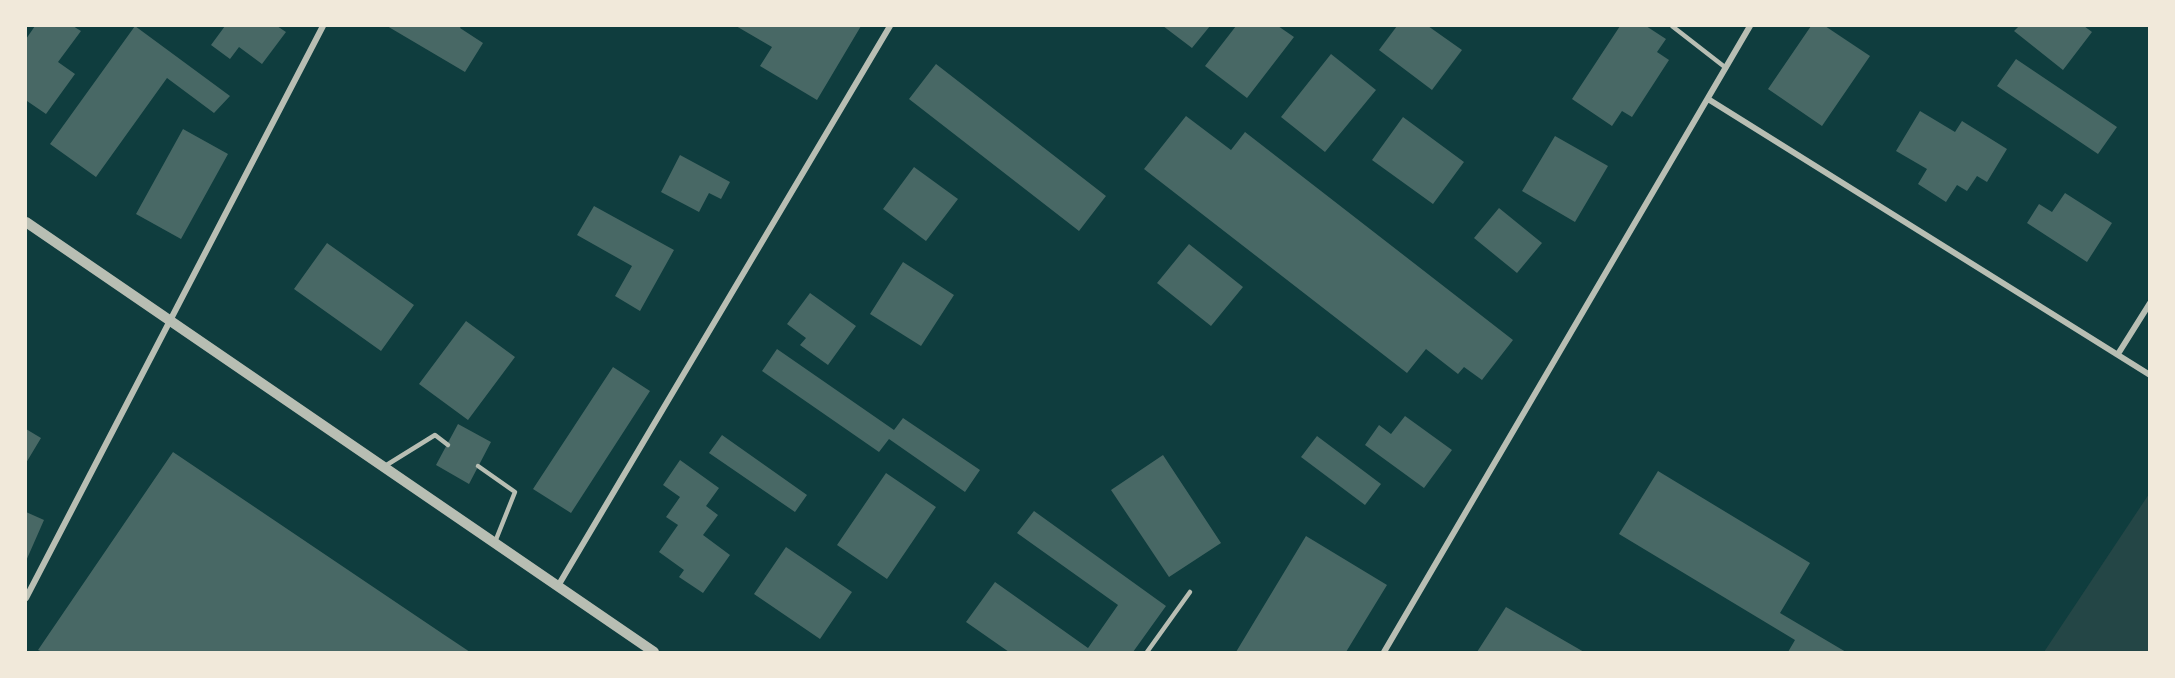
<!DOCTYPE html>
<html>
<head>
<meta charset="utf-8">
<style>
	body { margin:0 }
	#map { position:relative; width:2175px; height:678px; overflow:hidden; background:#0f3d3e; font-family:"Fira Sans",sans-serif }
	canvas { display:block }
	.frame { position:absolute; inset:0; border:27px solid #f1e9da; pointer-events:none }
</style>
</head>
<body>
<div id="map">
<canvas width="2175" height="678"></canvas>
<div class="frame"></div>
</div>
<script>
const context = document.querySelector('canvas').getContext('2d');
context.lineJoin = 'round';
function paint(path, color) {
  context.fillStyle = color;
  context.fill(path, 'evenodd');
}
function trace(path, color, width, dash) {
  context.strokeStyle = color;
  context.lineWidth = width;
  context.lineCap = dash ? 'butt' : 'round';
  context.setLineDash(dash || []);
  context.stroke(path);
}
paint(new Path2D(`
	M2149,494V652H2044Z`), '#244646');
paint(new Path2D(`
	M35,26H73L81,31L58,62L75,74L46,114L27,101L26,103V39Z
	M135,26L230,96L214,113L167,78L96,177L50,144Z
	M225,26H277L286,32L262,64L239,47L230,59L211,45Z
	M387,26H461L460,28L483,43L465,72Z
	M736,26H861L817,100L760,66L772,47Z
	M1163,26H1210L1192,48Z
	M1236,26H1278L1294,37L1247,98L1205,66Z
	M1397,26H1428L1462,50L1432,90L1379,50Z
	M1620,26H1646L1666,39L1657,52L1669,60L1632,117L1622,111L1612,126L1572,99Z
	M1811,26H1825L1870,56L1822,126L1768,89Z
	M2019,26H2084L2092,32L2063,70L2014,31Z
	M1331,54L1376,90L1325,152L1281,117Z
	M2016,59L2117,127L2098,154L1997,86Z
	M936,64L1106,196L1079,231L909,99Z
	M1920,111L1955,132L1962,121L2007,149L1987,182L1977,176L1967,191L1957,185L1946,202L1918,184L1927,169L1896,151Z
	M1186,116L1231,150L1245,132L1513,340L1482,380L1464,367L1458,374L1426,349L1407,373L1144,169Z
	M1403,117L1464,162L1433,204L1372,160Z
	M183,129L228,154L181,239L136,214Z
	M1555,136L1608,166L1575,222L1522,191Z
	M680,155L730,182L721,199L709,193L699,212L661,192Z
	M914,167L958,199L926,241L883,209Z
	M2065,193L2112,223L2087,262L2027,223L2039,204L2052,212Z
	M594,206L674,250L640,311L615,296L632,266L577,235Z
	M1499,208L1542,243L1517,273L1474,238Z
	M327,243L414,305L381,351L294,289Z
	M1189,244L1243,287L1211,326L1157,283Z
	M903,262L954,295L921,346L870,314Z
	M810,293L856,326L828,365L800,345L806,338L787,324Z
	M466,321L515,357L468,420L419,384Z
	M777,349L894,430L903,418L980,470L965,492L889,439L879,452L762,371Z
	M613,367L650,391L571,513L533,489Z
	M1405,416L1452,450L1424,488L1365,445L1379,425L1391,434Z
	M458,424L491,442L469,484L436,465Z
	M26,429L41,438L26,463Z
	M722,435L807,495L795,512L709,453Z
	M1317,436L1381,484L1365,505L1301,457Z
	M173,452L443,634L470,652H43L38,650Z
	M1163,455L1221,543L1169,577L1111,490Z
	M680,460L719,488L706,506L718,515L703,535L730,555L703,593L679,577L684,570L659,552L678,525L666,517L680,497L663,485Z
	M1658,471L1810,563L1780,613L1846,652H1788L1795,640L1619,534Z
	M886,473L936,507L887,579L837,545Z
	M1034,511L1166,606L1133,652H1009L966,622L995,582L1088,648L1118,605L1017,533Z
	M26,512L44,520L26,561Z
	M1306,536L1387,585L1346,652H1236Z
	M786,547L852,592L820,639L754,594Z
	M1506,607L1584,652H1477Z`), '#486865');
trace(new Path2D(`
	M1672,26L1726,68
	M385,466L435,435L448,445
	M478,466L515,492L495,542
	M1147,652L1190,592`), '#b8beb3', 4.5);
trace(new Path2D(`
	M1708,99L2150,375
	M2118,354L2150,303
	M558,586L890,26
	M26,598L323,26
	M1384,652L1750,26`), '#b8beb3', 6);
trace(new Path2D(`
	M26,222L654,652`), '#b8beb3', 10);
</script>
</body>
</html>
